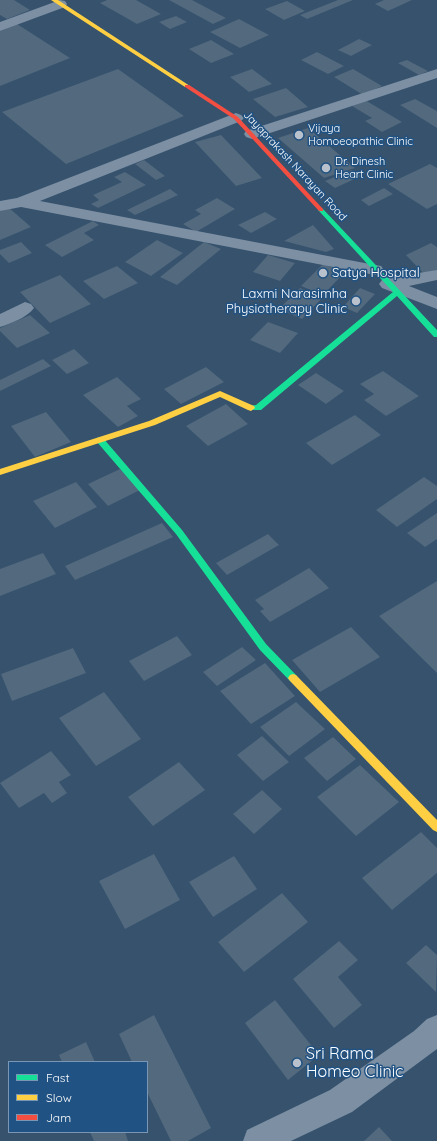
<!DOCTYPE html>
<html>
<head>
<meta charset="utf-8">
<style>
	body { margin:0 }
	#map { position:relative; width:437px; height:1141px; overflow:hidden; background:#36526d; font-family:Quicksand,sans-serif }
	canvas { display:block }
	.legend { position:absolute; left:8px; top:1061px; width:140px; height:72px; box-sizing:border-box; background:#205283; border:1px solid #7997b5; margin:0; padding:5px 7px; list-style:none; font-size:12px; color:#fff }
	.legend li { display:flex; align-items:center; gap:8px; height:20px }
	.legend b { width:20px; border:1px solid #7997b5 }
</style>
</head>
<body>
<div id="map">
<canvas width="437" height="1141"></canvas>
<ul class="legend">
<li><b style="height:5px;background:#16e098"></b>Fast</li>
<li><b style="height:5px;background:#ffcf43"></b>Slow</li>
<li><b style="height:5px;background:#f24e42"></b>Jam</li>
</ul>
</div>
<script>
const context = document.querySelector('canvas').getContext('2d');
context.lineJoin = 'round';
function paint(path, color) {
  context.fillStyle = color;
  context.fill(path, 'evenodd');
}
function trace(path, color, width, dash) {
  context.strokeStyle = color;
  context.lineWidth = width;
  context.lineCap = dash ? 'butt' : 'round';
  context.setLineDash(dash || []);
  context.stroke(path);
}
function label(font, color, halo, rows, align = 'center') {
  context.font = font + ' Quicksand,sans-serif';
  context.lineWidth = 3;
  context.setLineDash([]);
  context.textBaseline = 'middle';
  context.strokeStyle = halo;
  context.fillStyle = color;
  for (const [text, x, y, turn = 0] of rows) {
    context.save();
    context.translate(x, y);
    context.rotate((+turn || 0) * Math.PI / 180);
    context.textAlign = isNaN(turn) ? turn : align;
    if (halo) context.strokeText(text, 0, 0);
    context.fillText(text, 0, 0);
    context.restore();
  }
}
paint(new Path2D(`
	M0,0H14L30,10L7,19L0,15Z
	M107,0H136L161,14L137,24L100,3Z
	M169,0H192L226,18L213,24Z
	M338,0H353L307,19L300,15Z
	M384,0H412L388,11L375,4Z
	M287,1L305,11L284,20L265,9Z
	M176,16L187,22L170,29L159,22Z
	M239,19L269,35L240,48L210,32Z
	M17,24L70,58L0,86V31Z
	M359,39L372,45L351,56L338,50Z
	M211,40L234,54L211,63L189,49Z
	M317,52L344,66L328,74L301,60Z
	M407,60L428,71L419,75L398,63Z
	M118,69L184,116L66,164L2,112Z
	M252,69L272,84L249,92L230,77Z
	M353,69L382,86L363,95L334,77Z
	M286,88L308,107L275,117L253,99Z
	M415,99L437,111V128L400,105Z
	M365,100L402,122L382,132L365,121L372,118L352,106Z
	M308,128L355,168L324,178L278,138Z
	M221,135L262,178L236,186L195,142Z
	M144,160L165,176L156,180L135,164Z
	M430,164L437,168V204L427,209L388,184Z
	M352,170L361,176L335,188L325,181Z
	M125,172L146,185L98,208L91,204L99,200L93,195L122,182L114,177Z
	M384,188L393,194L369,206L361,200Z
	M170,189L178,195L135,215L127,210Z
	M217,198L235,209L196,232L183,224L201,214L195,210Z
	M8,207L31,227L0,240V211Z
	M265,212L277,219L251,233L238,225Z
	M93,221L99,225L84,233L94,240L62,257L45,245Z
	M313,225L334,249L326,252L284,241Z
	M157,240L183,253L151,276L125,262Z
	M21,242L32,253L9,263L0,254V250Z
	M204,242L221,249L177,285L160,277Z
	M431,243L437,247V270L425,275L406,255Z
	M268,255L295,263L280,281L253,272Z
	M323,264L345,272L323,295L301,286Z
	M117,266L138,283L104,299L83,281Z
	M60,275L91,304L50,323L20,292Z
	M300,288L323,297L302,319L279,309Z
	M360,288L375,294L357,313L343,307Z
	M30,315L50,333L17,348L0,331V328Z
	M268,322L298,333L280,353L250,340Z
	M74,349L89,363L67,374L52,360Z
	M43,359L51,366L0,391V380Z
	M206,367L224,382L181,404L164,389Z
	M383,371L419,396L386,416L364,400L374,394L360,384Z
	M316,373L344,391L326,404L298,385Z
	M117,377L141,399L127,406L138,416L118,427L83,395Z
	M226,404L248,424L208,446L186,426Z
	M46,412L71,442L35,457L11,426Z
	M355,415L381,435L332,465L306,443Z
	M120,469L140,490L108,506L88,484Z
	M424,477L437,486V499L397,527L376,510Z
	M76,482L97,507L55,528L33,501Z
	M437,513V539L425,547L407,533Z
	M162,523L173,537L75,580L65,566Z
	M268,534L279,545L227,575L216,563Z
	M43,553L56,574L0,596V569Z
	M309,568L329,588L270,622L260,611L264,609L255,600Z
	M437,581V673L379,616Z
	M351,627L380,657L320,692L292,660Z
	M177,636L192,655L144,681L129,661Z
	M242,647L256,660L217,686L203,672Z
	M73,648L86,673L12,701L1,674Z
	M265,663L295,696L251,724L220,691Z
	M104,692L141,739L96,766L59,718Z
	M296,702L325,729L289,756L260,727Z
	M262,736L289,762L263,781L237,755Z
	M333,737L356,759L327,781L304,758Z
	M51,751L71,775L59,782L67,793L52,803L44,793L19,808L0,783Z
	M179,762L205,790L153,826L128,797Z
	M360,765L399,802L356,836L317,797Z
	M262,790L282,809L254,834L233,814Z
	M421,832L437,848V873L392,910L362,878Z
	M154,854L180,900L125,929L99,881Z
	M234,856L257,889L213,917L189,882Z
	M282,893L308,922L244,972L218,942Z
	M339,941L358,960L338,977L362,1005L334,1028L293,979Z
	M426,945L437,955L436,992L406,963Z
	M275,1000L319,1055L288,1080L245,1023Z
	M154,1015L211,1128L188,1141H171L147,1092V1062H132L119,1034Z
	M86,1042L95,1062H62L59,1055Z
	M379,1127L392,1141H364Z
	M90,1132H125L128,1141H94Z`), '#52697e');
paint(new Path2D(`
	M60,0L65,1L67,4L65,7L0,31V22Z
	M437,69V78L258,137L252,139L246,137L244,134L246,131Z
	M236,113L241,115L244,118L241,121L40,201L375,265L381,266L384,270L381,274L375,275L21,207L0,211V201L17,198Z
	M437,270V280L409,286L437,297V309L382,288L379,284L382,280L388,278Z
	M25,302L31,304L34,308C28,317 10,324 0,327V314Z
	M437,1015V1049L352,1112L291,1141H243L247,1130L330,1090L414,1031L427,1019Z`), '#7c8fa3');
paint(new Path2D(`
	M321,208L323,209L437,330V337H434L397,296L261,410H248L247,408L248,406L256,405L393,292L319,211L318,210Z
	M100,437L103,438L182,530L266,644L296,675L298,678L296,681L293,682L290,681L260,650L176,534L97,442L96,440L97,438Z`), '#16e098');
paint(new Path2D(`
	M51,0H58L190,86L185,87Z
	M220,391L254,406L255,408L251,411L248,410L220,397L155,425L0,475V469L149,421Z
	M293,674L296,675L437,820V832L433,830L290,681L288,678L290,675Z`), '#ffcf43');
paint(new Path2D(`
	M185,85H189L238,117L323,209V211H319L234,119L185,87Z`), '#f24e42');
for (const [x, y, r, color] of [
	[299,135,5,"#b9c2cc"],
	[326,168,5,"#b9c2cc"],
	[323,273,5,"#b9c2cc"],
	[356,301,5,"#b9c2cc"],
	[297,1063,5,"#b9c2cc"]
]) {
  const dot = new Path2D();
  dot.arc(x, y, r, 0, 2 * Math.PI);
  context.fillStyle = color;
  context.fill(dot);
  trace(dot, '#205283', 1.5);
}
label('11px', '#fff', '#205283', [
	["Vijaya",308,129],
	["Homoeopathic Clinic",308,142],
	["Dr. Dinesh",335,162],
	["Heart Clinic",335,175]
], 'left');
label('11px', '#fff', '#205283', [
	["Jayaprakash Narayan Road",295,166,47]
]);
label('13px', '#fff', '#205283', [
	["Satya Hospital",332,273],
	["Laxmi Narasimha",347,294,"right"],
	["Physiotherapy Clinic",347,309,"right"]
], 'left');
label('16px', '#fff', '#205283', [
	["Sri Rama",306,1054],
	["Homeo Clinic",306,1072]
], 'left');
</script>
</body>
</html>
